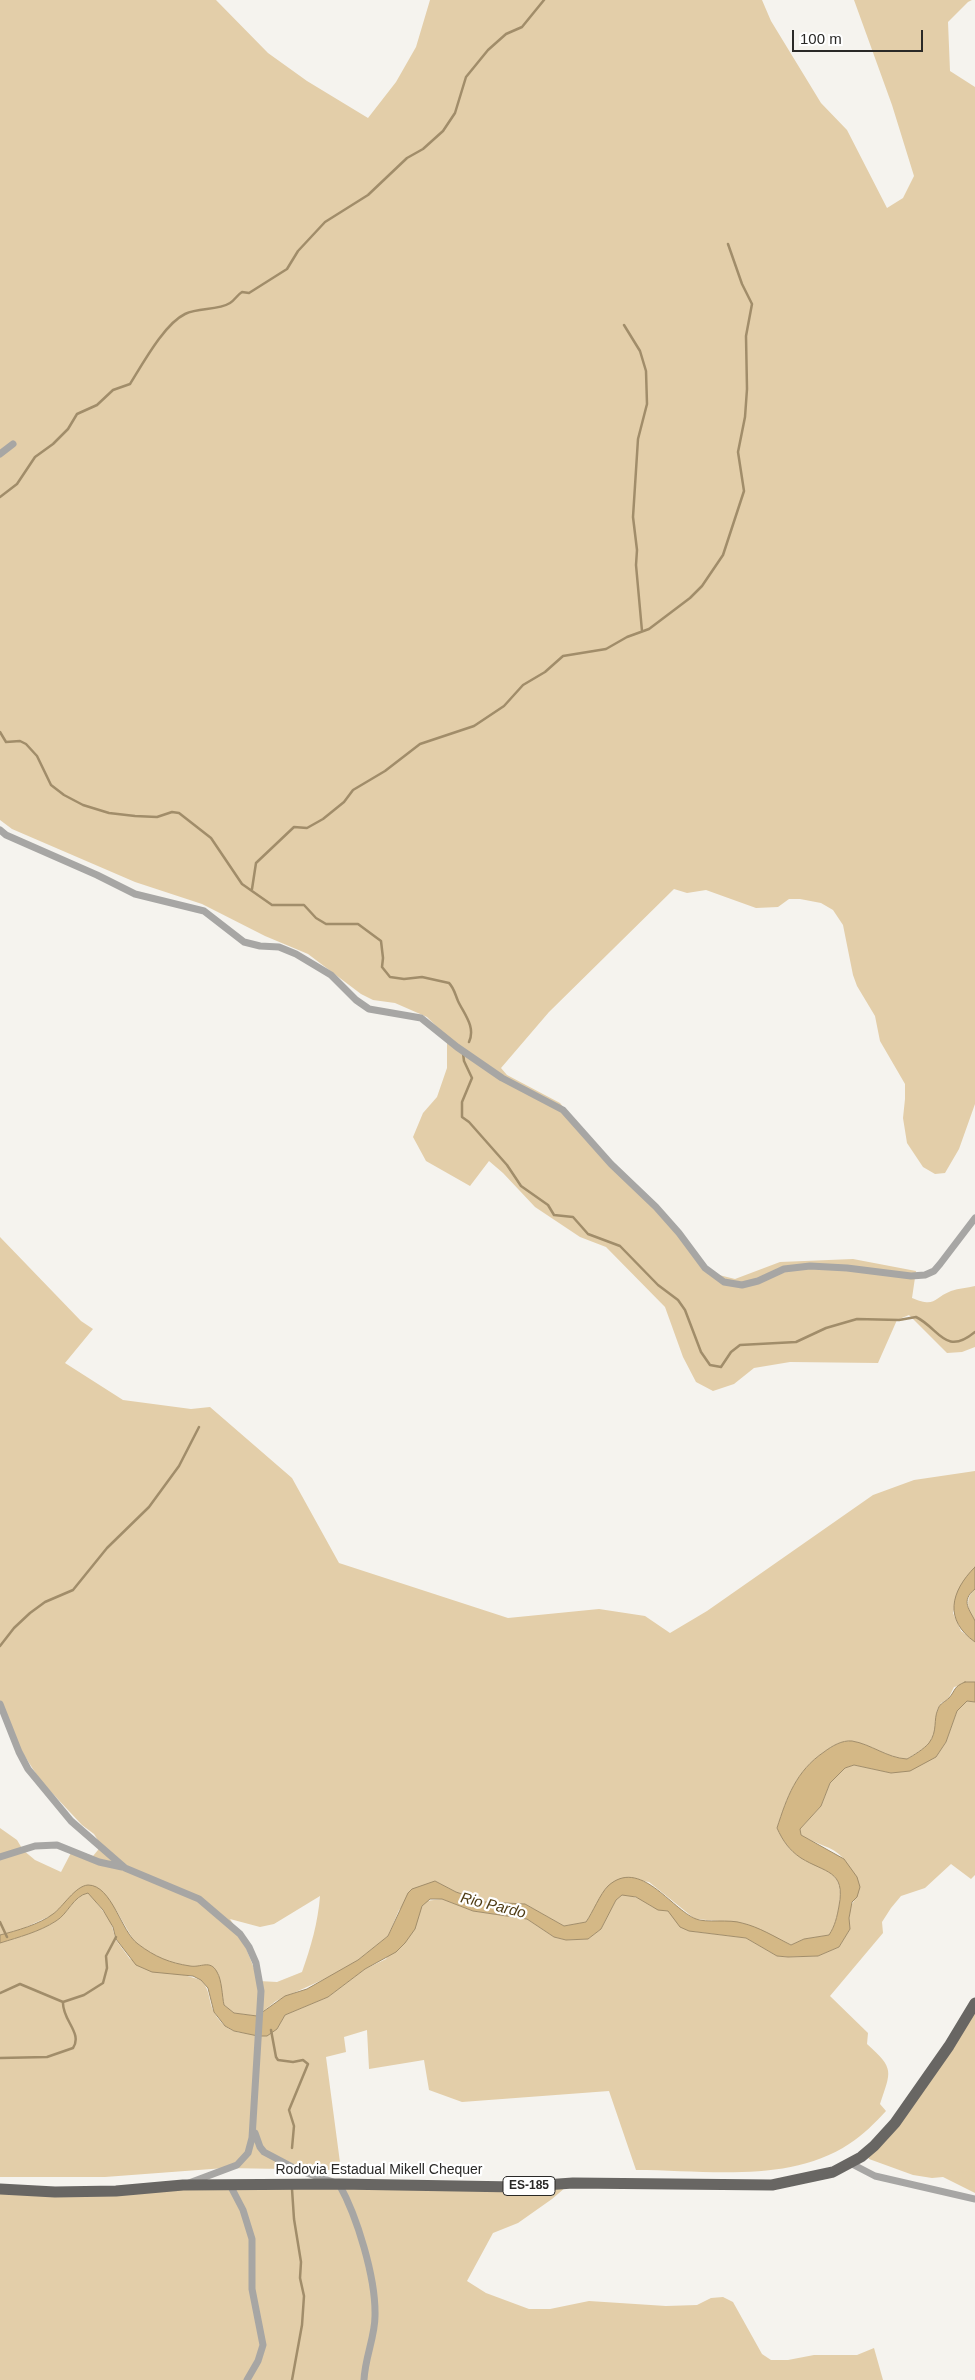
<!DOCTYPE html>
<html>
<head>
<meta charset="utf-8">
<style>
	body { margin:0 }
	#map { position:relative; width:975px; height:2380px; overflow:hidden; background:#f5f3ee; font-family:Helvetica,sans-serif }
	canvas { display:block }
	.scale { position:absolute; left:792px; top:30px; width:131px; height:22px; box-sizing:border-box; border:2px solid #2a2927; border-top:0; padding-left:6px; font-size:15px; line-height:18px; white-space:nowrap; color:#2a2927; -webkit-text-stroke:4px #fff; paint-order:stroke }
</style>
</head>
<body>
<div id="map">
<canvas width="975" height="2380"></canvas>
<div class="scale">100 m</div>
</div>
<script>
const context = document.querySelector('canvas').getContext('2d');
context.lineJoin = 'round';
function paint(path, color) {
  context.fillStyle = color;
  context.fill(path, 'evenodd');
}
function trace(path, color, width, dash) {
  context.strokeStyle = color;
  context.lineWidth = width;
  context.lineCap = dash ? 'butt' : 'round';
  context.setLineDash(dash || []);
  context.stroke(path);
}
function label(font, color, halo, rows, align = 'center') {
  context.font = font + ' Helvetica,sans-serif';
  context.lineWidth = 4.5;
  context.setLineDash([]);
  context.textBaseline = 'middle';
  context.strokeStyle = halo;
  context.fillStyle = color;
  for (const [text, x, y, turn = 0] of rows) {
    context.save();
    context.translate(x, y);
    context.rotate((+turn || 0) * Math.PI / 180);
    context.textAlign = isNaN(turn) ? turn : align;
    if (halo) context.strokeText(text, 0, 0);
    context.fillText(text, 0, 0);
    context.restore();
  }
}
paint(new Path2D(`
	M0,0H216L268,53L307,81L368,118L396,82L416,47L430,0H762L771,21L821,103L847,130L887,208L903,198L914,176L892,105L854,0H972L968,2L948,22L950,71L975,87V1104L959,1149L945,1173L935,1174L923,1167L907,1143L903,1118L905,1099V1084L880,1041L875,1016L857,986L853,975L843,925L833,910L821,903L800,899H789L778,907L756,908L706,890L687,893L674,889L549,1012L501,1068L507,1075L560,1103L600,1153L633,1183L711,1273L735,1279L780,1262L853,1259L916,1271L912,1298C936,1308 933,1298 951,1291C959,1288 967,1288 975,1286V1347L962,1352L947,1353L909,1315L897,1320L878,1363L790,1362L754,1368L734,1384L713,1391L696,1382L683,1357L665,1307L606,1247L580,1237L535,1207L503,1173L489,1161L470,1186L426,1161L413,1137L423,1113L437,1097L447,1068V1043L443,1033L427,1017L395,1003L373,1000L361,994L308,954L265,936L202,904L135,882L12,829L0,820Z
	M0,1237L81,1321L93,1329L65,1363L123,1400L191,1409L210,1407L292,1478L339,1563L508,1618L599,1609L645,1616L670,1633L707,1611L873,1495L914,1480L975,1471V1567L962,1583L953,1613L961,1631L975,1642V1682L954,1687L948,1699L941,1703L937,1710L936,1729L930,1742L924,1748L907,1759C887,1758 871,1744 852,1741C842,1740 832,1746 824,1752C796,1771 787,1797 777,1828C781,1835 785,1845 792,1851C815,1871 847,1865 839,1906C837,1917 835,1926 829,1935L804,1939L791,1945L743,1923L695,1919L649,1882L623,1878L607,1887L586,1922L564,1926L525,1904L485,1902L456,1892L435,1881L399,1910L388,1936L358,1960L331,1976L276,2001L257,2016L234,2013L224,2005L218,1973L199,1966L192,1967L165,1961L154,1956L134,1941L116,1910L85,1886L52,1915L22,1929L0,1935V1828L17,1840L23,1850L35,1860L61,1872L73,1849L93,1856L98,1850L99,1842L94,1834L82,1825L40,1780L17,1744L0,1706ZM320,1896C318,1922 311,1947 302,1972L277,1982L259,1981L242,1938L230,1919L260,1927L274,1924Z
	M975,1589V1622C968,1611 964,1599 975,1589Z
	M967,1701L975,1702V1875L971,1879L951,1864L925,1888L901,1896L891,1908L882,1922L883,1933L830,1996L868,2033L867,2044C895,2069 891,2071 880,2104L886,2111C875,2123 863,2135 849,2144C789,2184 704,2170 636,2170L609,2091L462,2102L429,2090L424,2060L369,2069L367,2030L344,2037L346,2052L326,2057L341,2170L225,2168L105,2177H0V1943C19,1937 39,1932 56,1921C68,1913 73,1897 88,1892L110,1920L116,1940L130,1959L201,1980C211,1991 208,2001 214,2012C229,2040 252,2034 277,2029L285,2015L328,1997L365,1969L386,1959L426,1901L442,1899L473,1911L527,1919L554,1937L566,1940L588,1939L601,1929L616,1900L622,1895H627L641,1899L651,1906L668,1911L696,1932L746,1938L777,1956L788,1957L818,1956L839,1947L850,1929C848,1917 849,1905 857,1897C853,1886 851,1867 843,1858C833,1846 814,1844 801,1835L800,1829L821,1806L830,1783L845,1768L854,1765L891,1773L936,1757L946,1742L957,1711Z
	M975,2002V2193L943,2177L932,2178L913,2175L869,2159L865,2150L882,2136Z
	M164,2186L566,2187L552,2199L518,2223L493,2233L467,2281L486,2293L529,2309H550L589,2301L666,2306L697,2305L711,2298L723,2297L733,2302L762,2354L771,2360H788L814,2355H857L874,2348L883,2380H0V2192Z`), '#e3cea9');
const water = new Path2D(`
	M975,1567V1589C960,1601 970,1610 975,1621C975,1627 975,1636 975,1642C944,1620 950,1592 975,1567Z
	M965,1682H975V1702L967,1701L957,1711L946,1742L936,1757L910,1771L891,1773L854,1765L845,1768L830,1783L821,1806L800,1829L801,1835L844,1859L857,1877L860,1887L857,1897L852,1902L849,1918L850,1929L839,1947L818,1956L788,1957L777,1956L746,1938L689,1931L680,1927L668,1911L658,1910L636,1897L622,1895L616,1900L601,1929L588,1939L566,1940L554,1937L527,1919L473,1911L442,1899H430L422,1906L415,1929L405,1943L396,1952L365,1969L328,1997L285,2015L277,2029L267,2036H258L234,2031L225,2026L214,2012L208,1988L201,1980L193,1976L152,1972L136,1965L116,1939L113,1927L103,1910L88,1893C73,1896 68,1914 56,1921C39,1932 19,1937 0,1943V1935C16,1931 40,1924 53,1914C63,1907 75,1886 88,1885C112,1885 121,1932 138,1944C155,1957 170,1963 190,1966C201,1968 210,1959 217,1972C222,1980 222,1996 224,2005L234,2013L257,2016L285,1996L307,1989L358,1960L388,1936L408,1893L412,1889L435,1881L456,1892L485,1902L525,1904L564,1926L586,1922C593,1912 600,1894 608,1886C640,1857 671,1909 696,1919C705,1923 730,1919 742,1923C759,1927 775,1937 791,1945L804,1939L829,1935C835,1926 837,1917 839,1906C846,1870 825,1873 801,1858C789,1850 783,1841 777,1828C787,1797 796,1771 824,1752C832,1746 842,1740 852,1741C871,1744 887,1758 907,1759C914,1755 924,1749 929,1743C938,1731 933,1720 938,1709C940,1703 945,1702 949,1698C956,1690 953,1687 965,1682Z`);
paint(water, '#d4b886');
trace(water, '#a18d6a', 1);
trace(new Path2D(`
	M624,325L640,351L646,371L647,404L638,439L633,517L637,550L636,565L642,631
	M0,497L17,484L35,457L53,444L68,429L77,414L97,405L113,390L130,384C142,365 164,324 185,314C199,307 217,311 230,303C235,300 237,295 242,292L249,293L287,269L298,251L325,222L368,195L407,158L423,149L443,131L455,113L466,77L488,50L506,34L522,27L544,0
	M0,732L6,742L20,741L26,744L37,756L51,785L64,795L83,805L109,813L135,816L157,817L172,812L179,813L211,838L242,884L272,905H304L316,918L326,924H358L381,941L383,958L382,967L390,977L404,979L422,977L449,983C454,988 455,994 458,1001C464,1014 476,1027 469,1042
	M252,889L256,863L294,827L307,828L323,819L344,802L353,790L385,771L420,744L474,726L504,706L523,685L545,672L563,656L606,649L627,637L649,629L690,598L702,586L723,555L744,491L738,452L745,417L747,389L746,336L752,304L742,284L728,244
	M463,1053L464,1061L472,1078L462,1102V1117L469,1122L507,1165L521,1186L548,1205L554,1215L573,1217L588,1234L620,1246L658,1285L678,1300L685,1310L701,1352L710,1365L721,1367L731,1352L740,1345L796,1342L826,1328L857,1319L899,1320L916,1317C939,1328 945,1357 975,1332
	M0,1646L14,1628L30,1613L45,1602L73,1590L107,1548L149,1507L179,1466L199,1427
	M0,1922L7,1937
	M0,1993L20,1984L63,2002L84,1995L103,1983L107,1968L106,1956L116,1937
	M271,2030L276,2057L278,2060L293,2062L303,2060L308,2064L289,2110L294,2126L292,2148
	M0,2058L47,2057L73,2048C83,2033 62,2020 63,2002
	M292,2380L302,2325L304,2296L300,2278L301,2262L294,2219L292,2189`), '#a18d6a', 2.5);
trace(new Path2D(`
	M0,454L13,444
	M0,830L6,835L97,875L135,894L204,911L244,942L260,946L279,947L296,954L331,975L356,1000L369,1009L421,1018L457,1047L502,1078L563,1110L611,1164L656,1207L679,1233L705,1268L724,1282L742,1285L758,1281L784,1269L810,1266L847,1268L911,1276L925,1275L934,1271L940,1264L975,1218
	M0,1704L19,1752L28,1769L71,1821L125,1868L199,1899L240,1934L249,1947L256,1963L261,1991L252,2138L248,2153L237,2165L189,2183
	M0,1857L35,1846L57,1845L99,1862L122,1867
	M255,2133L260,2147L264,2152L298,2170L339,2184C357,2216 376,2278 375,2316C375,2337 365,2357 364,2380
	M850,2163L875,2176L975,2199
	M230,2185L243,2210L252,2239V2289L263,2345L258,2361L247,2380`), '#a7a6a4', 7);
trace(new Path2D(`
	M0,2189L55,2192L116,2191L183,2185L339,2184L516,2187L573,2183L772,2185L833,2172L861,2157L874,2146L895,2123L949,2046L975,2003`), '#686663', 11);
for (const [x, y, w] of [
	[529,2186,52]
]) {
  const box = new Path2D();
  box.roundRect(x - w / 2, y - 9.5, w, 19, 4);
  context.fillStyle = '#fff';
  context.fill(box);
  trace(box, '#2a2927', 1);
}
label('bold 12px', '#2a2927', null, [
	["ES-185",529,2186]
]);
label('14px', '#2a2927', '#fff', [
	["Rodovia Estadual Mikell Chequer",379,2170]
]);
label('italic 15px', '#4f3b13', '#fff', [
	["Rio Pardo",493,1906,14]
]);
</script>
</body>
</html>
